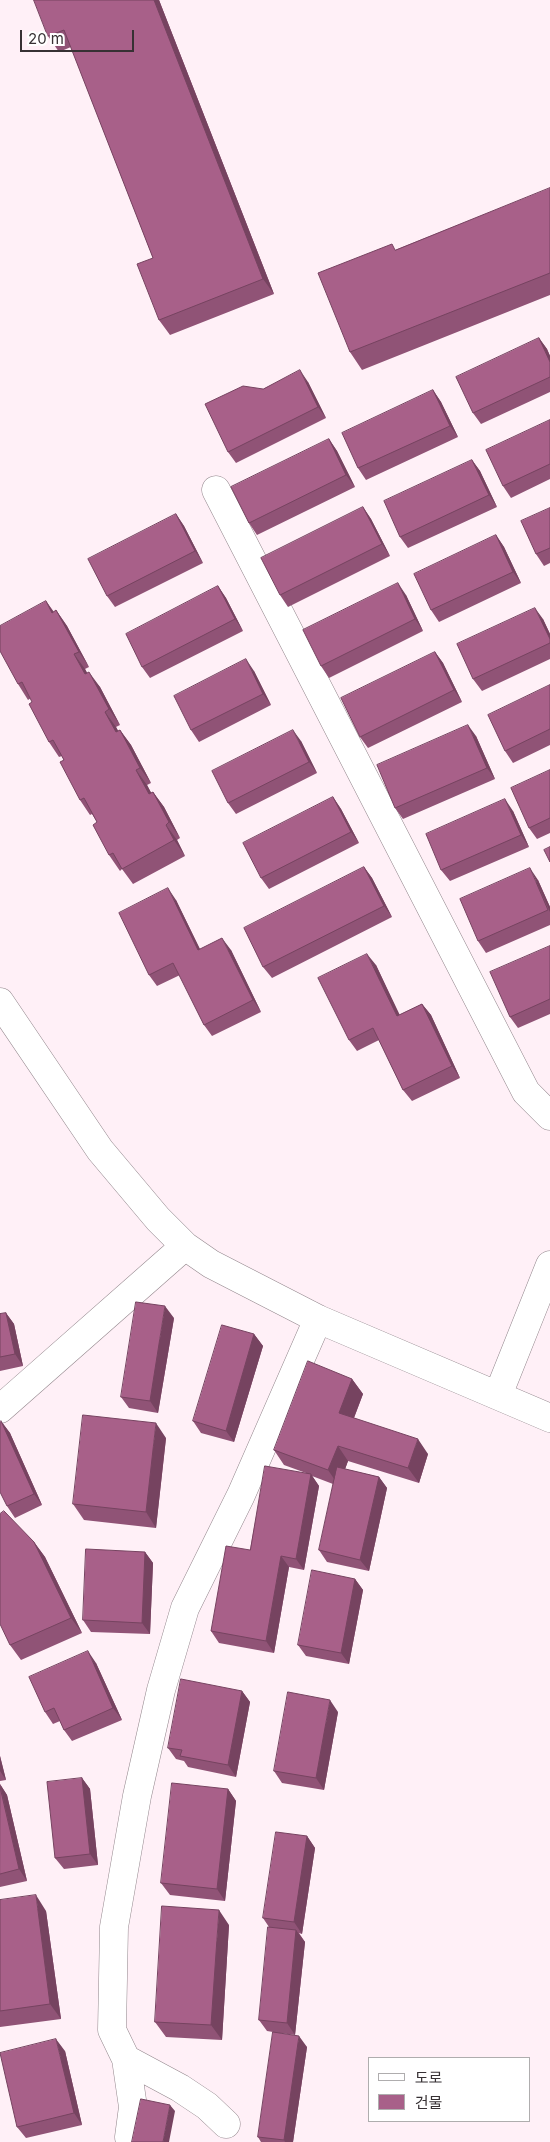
<!DOCTYPE html>
<html>
<head>
<meta charset="utf-8">
<style>
	body { margin:0 }
	#map { position:relative; width:550px; height:2142px; overflow:hidden; background:#fff0f7; font-family:Inter,"Noto Sans KR",sans-serif }
	canvas { display:block }
	.legend { position:absolute; left:368px; top:2057px; width:162px; height:65px; box-sizing:border-box; background:#fff; border:1px solid #afadae; margin:0; padding:6px 9px; list-style:none; font-size:15px; color:#373134 }
	.legend li { display:flex; align-items:center; gap:10px; height:25px }
	.legend b { width:25px; border:1px solid #afadae }
	.scale { position:absolute; left:20px; top:30px; width:114px; height:22px; box-sizing:border-box; border:2px solid #373134; border-top:0; padding-left:6px; font-size:15px; line-height:18px; white-space:nowrap; color:#373134; -webkit-text-stroke:4px #fff; paint-order:stroke }
</style>
</head>
<body>
<div id="map">
<canvas width="550" height="2142"></canvas>
<ul class="legend">
<li><b style="height:6px;background:#fff"></b>도로</li>
<li><b style="height:14px;background:#a86089"></b>건물</li>
</ul>
<div class="scale">20 m</div>
</div>
<script>
const context = document.querySelector('canvas').getContext('2d');
context.lineJoin = 'round';
function trace(path, color, width, dash) {
  context.strokeStyle = color;
  context.lineWidth = width;
  context.lineCap = dash ? 'butt' : 'round';
  context.setLineDash(dash || []);
  context.stroke(path);
}
function paint(path, color) {
  context.fillStyle = color;
  context.fill(path, 'evenodd');
}
const minor = new Path2D(`
	M216,490L526,1092L550,1116
	M0,1002L100,1150L158,1219L185,1246L211,1264L318,1319L550,1418
	M498,1395L550,1265
	M0,1409L185,1246
	M126,2059L133,2107L129,2137
	M226,2124L207,2106L180,2088L126,2059L112,2030L114,1927L137,1796L161,1690L185,1608L241,1495L318,1319`);
trace(minor, '#92868c', 29);
trace(minor, '#fff', 28);
paint(new Path2D(`
	M34,0H159L274,294L170,335L159,320L153,258L71,47L59,52L48,36Z
	M550,189V295L362,370L350,352L396,250Z
	M539,338L547,349L550,356V392L481,424L473,413Z
	M308,382L326,418L236,463L228,452L263,389Z
	M433,390L441,402L458,437L366,480L358,468Z
	M550,420V479L511,498L503,486Z
	M329,439L337,451L355,487L257,535L249,523Z
	M472,460L480,471L497,507L408,548L400,537Z
	M363,507L371,519L390,556L288,607L280,595Z
	M550,508V563L544,566L536,554Z
	M176,514L184,526L203,563L115,607L107,596Z
	M496,535L504,547L521,583L439,622L431,610Z
	M218,586L226,598L243,631L150,678L142,667Z
	M406,595L423,631L329,678L321,666Z
	M46,601L54,612L56,610L67,626L89,667L85,669L87,673L100,687L120,725L116,727L118,731L120,730L131,745L151,783L147,785L151,793L153,792L164,807L180,838L177,840L185,856L133,884L122,869L120,871L109,855L97,822L92,814L90,815L80,800L62,756L59,757L49,742L31,698L28,700L18,684Z
	M543,619L550,634V659L482,691L473,679Z
	M435,652L443,663L462,702L368,748L360,737Z
	M254,671L271,705L199,742L191,730Z
	M550,685V745L513,763L505,751Z
	M476,736L495,779L403,819L395,808Z
	M301,741L317,773L236,814L228,803Z
	M550,770V833L537,839L529,828Z
	M333,797L341,809L359,843L269,889L261,878Z
	M513,811L529,847L450,881L441,870Z
	M364,867L372,878L392,917L272,978L263,967Z
	M538,880L550,907V925L486,953L478,941Z
	M176,900L200,949L231,950L261,1012L212,1036L204,1025L180,975L157,986L149,975Z
	M550,946V1014L518,1028L510,1017Z
	M376,965L399,1015L422,1004L431,1015L460,1078L412,1101L403,1090L379,1040L357,1051L349,1040Z
	M6,1313L14,1324L23,1366L0,1371V1314Z
	M174,1318L158,1413L129,1408L121,1397Z
	M254,1334L263,1346L234,1442L201,1433L193,1421Z
	M352,1379L363,1394L354,1418L428,1454L419,1483L348,1461L345,1469L379,1477L387,1488L369,1571L327,1562L319,1550L333,1484L312,1476L319,1486L304,1570L289,1567L274,1653L219,1643L211,1631L250,1550L306,1473L284,1465L274,1450Z
	M1,1421L10,1433L42,1505L15,1518L7,1506Z
	M166,1438L156,1528L84,1520L73,1504Z
	M34,1542L45,1557L82,1633L21,1660L10,1645Z
	M145,1552L153,1563L150,1634L91,1632L83,1620Z
	M355,1579L363,1590L349,1664L306,1656L298,1645Z
	M96,1663L122,1720L72,1741L64,1730L60,1721L53,1724L45,1712Z
	M242,1691L250,1702L236,1777L188,1767L184,1761L176,1759L168,1748Z
	M338,1712L324,1790L282,1783L274,1771Z
	M0,1756L6,1780L0,1781Z
	M82,1778L90,1789L98,1865L64,1869L55,1858Z
	M0,1784L7,1795L27,1881L0,1887Z
	M228,1789L236,1801L225,1901L170,1895L161,1883Z
	M307,1836L315,1848L302,1934L299,1933L305,1942L295,2035L280,2033L307,2047L293,2142H261L258,2137L273,2032L267,2031L259,2020L269,1927L263,1918Z
	M0,1900L46,1911L61,2019L0,2027Z
	M229,1925L222,2040L166,2037L155,2022Z
	M65,2051L82,2125L26,2138L17,2127Z`), '#905376');
paint(new Path2D(`
	M154,0H159L274,294L263,279Z
	M539,338L547,349L550,356V362Z
	M300,370L308,382L326,418L318,407Z
	M433,390L441,402L458,437L450,426Z
	M329,439L337,451L355,487L346,475Z
	M472,460L480,471L497,507L489,495Z
	M363,507L371,519L390,556L382,544Z
	M176,514L184,526L203,563L195,551Z
	M496,535L504,547L521,583L513,572Z
	M398,583L406,595L423,631L415,619Z
	M218,586L226,598L243,631L235,619Z
	M46,601L56,616L52,613Z
	M535,608L543,619L550,634V639Z
	M56,610L67,626L89,667L79,652Z
	M435,652L443,663L462,702L454,690Z
	M74,654L85,669L96,689L85,674Z
	M246,659L254,671L271,705L263,694Z
	M89,672L100,687L120,725L109,709Z
	M105,712L116,727L127,747L116,732Z
	M468,725L476,736L495,779L487,768Z
	M120,730L131,745L151,783L140,768Z
	M293,730L301,741L317,773L309,762Z
	M136,770L147,785L160,809L149,794Z
	M153,792L164,807L180,838L169,822Z
	M333,797L341,809L359,843L351,832Z
	M505,799L513,811L529,847L521,835Z
	M166,825L177,840L185,856L174,840Z
	M364,867L372,878L392,917L384,906Z
	M530,868L538,880L550,907V912Z
	M168,888L176,900L206,962L198,950Z
	M222,938L231,950L261,1012L253,1000Z
	M367,954L376,965L406,1028L397,1016Z
	M422,1004L431,1015L460,1078L452,1066Z
	M165,1306L174,1318L158,1413L150,1401Z
	M6,1313L14,1324L23,1366L15,1354Z
	M254,1334L263,1346L234,1442L226,1431Z
	M352,1379L363,1394L350,1428L339,1413Z
	M1,1421L10,1433L42,1505L34,1494Z
	M156,1423L166,1438L156,1528L146,1512Z
	M418,1439L428,1454L419,1483L408,1468Z
	M338,1446L348,1461L339,1486L328,1470Z
	M311,1474L319,1486L304,1570L296,1559Z
	M379,1477L387,1488L369,1571L360,1560Z
	M34,1542L45,1557L82,1633L71,1618Z
	M145,1552L153,1563L150,1634L142,1623Z
	M281,1556L289,1567L274,1653L266,1641Z
	M355,1579L363,1590L349,1664L341,1653Z
	M88,1651L96,1663L122,1720L113,1708Z
	M242,1691L250,1702L236,1777L228,1765Z
	M330,1700L338,1712L324,1790L316,1778Z
	M0,1756L6,1780L0,1771Z
	M82,1778L90,1789L98,1865L90,1854Z
	M0,1784L7,1795L27,1881L19,1869Z
	M228,1789L236,1801L225,1901L217,1889Z
	M307,1836L315,1848L302,1934L294,1922Z
	M36,1895L46,1911L61,2019L50,2004Z
	M219,1910L229,1925L222,2040L211,2025Z
	M296,1930L305,1942L295,2035L287,2023Z
	M299,2036L307,2047L293,2142H285L284,2140Z
	M56,2039L65,2051L82,2125L74,2113Z
	M170,2105L175,2111L169,2142H163Z`), '#764360');
const building = new Path2D(`
	M34,0H154L263,279L159,320L137,264L153,258L64,30L48,36Z
	M550,188V273L350,352L318,273L392,244L395,250Z
	M539,338L550,362V377L473,413L456,377Z
	M300,370L318,407L228,452L205,404L243,386L263,389Z
	M433,390L450,426L358,468L342,433Z
	M550,420V464L503,486L486,450Z
	M329,439L346,475L249,523L231,487Z
	M472,460L489,495L400,537L384,501Z
	M363,507L382,544L280,595L261,558Z
	M550,508V548L536,554L521,521Z
	M176,514L195,551L107,596L88,559Z
	M496,535L513,572L431,610L414,574Z
	M398,583L415,619L321,666L303,630Z
	M218,586L235,619L142,667L126,634Z
	M46,601L52,613L56,610L79,652L74,654L85,674L89,672L109,709L105,712L116,732L120,730L140,768L136,770L149,794L153,792L169,822L166,825L174,840L122,869L113,853L109,855L93,825L97,822L84,798L80,800L60,762L64,760L53,740L49,742L29,704L32,702L22,682L18,684L0,651V626Z
	M535,608L550,639V643L473,679L457,644Z
	M435,652L454,690L360,737L341,698Z
	M246,659L263,694L191,730L174,696Z
	M550,685V729L505,751L488,715Z
	M468,725L487,768L395,808L377,765Z
	M293,730L309,762L228,803L212,771Z
	M550,770V818L529,828L511,788Z
	M333,797L351,832L261,878L243,843Z
	M505,799L521,835L441,870L426,834Z
	M550,847V862L544,850Z
	M364,867L384,906L263,967L244,928Z
	M530,868L548,910L478,941L460,899Z
	M168,888L198,950L222,938L253,1000L204,1025L173,963L149,975L119,913Z
	M550,946V999L510,1017L490,972Z
	M367,954L397,1016L422,1004L452,1066L403,1090L373,1028L349,1040L318,978Z
	M136,1302L165,1306L150,1401L121,1397Z
	M6,1313L15,1354L0,1357V1314Z
	M222,1325L254,1334L226,1431L193,1421Z
	M308,1361L352,1379L339,1413L418,1439L408,1468L338,1446L328,1470L274,1450Z
	M83,1415L156,1423L146,1512L73,1504Z
	M1,1421L34,1494L7,1506L0,1492V1422Z
	M265,1466L311,1474L296,1559L281,1556L266,1641L211,1631L226,1546L250,1550Z
	M337,1467L379,1477L360,1560L319,1550Z
	M4,1511L34,1542L71,1618L10,1645L0,1624V1514Z
	M86,1549L145,1552L142,1623L83,1620Z
	M312,1570L355,1579L341,1653L298,1645Z
	M88,1651L113,1708L64,1730L54,1708L45,1712L29,1677Z
	M181,1679L242,1691L228,1765L180,1756L182,1750L168,1748Z
	M288,1692L330,1700L316,1778L274,1771Z
	M82,1778L90,1854L55,1858L47,1782Z
	M172,1783L228,1789L217,1889L161,1883Z
	M0,1787L19,1869L0,1874Z
	M276,1832L307,1836L294,1922L263,1918Z
	M36,1895L50,2004L0,2011V1900Z
	M162,1906L219,1910L211,2025L155,2022Z
	M268,1927L296,1930L287,2023L259,2020Z
	M273,2032L299,2036L284,2140L258,2137Z
	M56,2039L74,2113L17,2127L0,2053Z
	M141,2099L170,2105L163,2142H132Z`);
paint(building, '#a86089');
trace(building, '#764360', 1);
</script>
</body>
</html>
